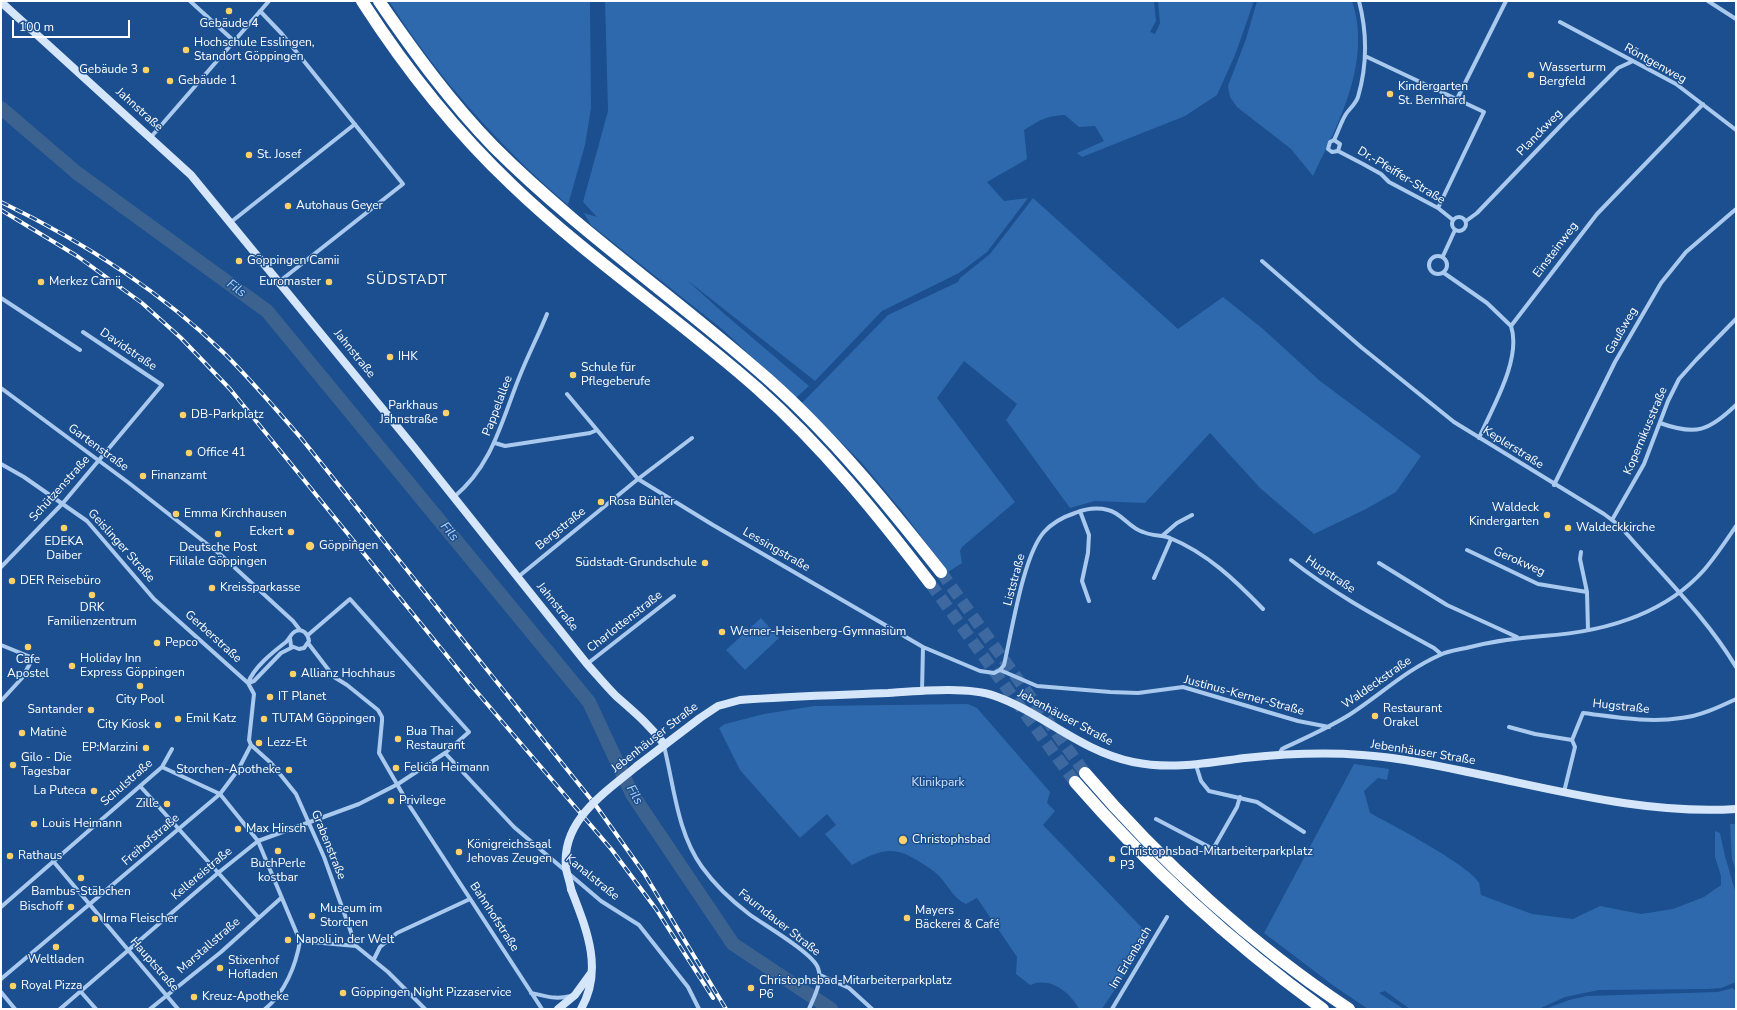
<!DOCTYPE html>
<html>
<head>
<meta charset="utf-8">
<style>
	body { margin:0 }
	#map { position:relative; width:1737px; height:1010px; overflow:hidden; background:#1b4f8f; font-family:"Nunito Sans",sans-serif }
	canvas { display:block }
	.frame { position:absolute; inset:0; border:2px solid #fff; pointer-events:none }
	.scale { position:absolute; left:12px; top:20px; width:118px; height:18px; box-sizing:border-box; border:2px solid #fff; border-top:0; padding-left:5px; font-size:12px; line-height:14px; white-space:nowrap; color:#fff; -webkit-text-stroke:3px #1b4f8f; paint-order:stroke }
</style>
</head>
<body>
<div id="map">
<canvas width="1737" height="1010"></canvas>
<div class="frame"></div>
<div class="scale">100 m</div>
</div>
<script>
const context = document.querySelector('canvas').getContext('2d');
context.lineJoin = 'round';
function paint(path, color) {
  context.fillStyle = color;
  context.fill(path, 'evenodd');
}
function trace(path, color, width, dash) {
  context.strokeStyle = color;
  context.lineWidth = width;
  context.lineCap = dash ? 'butt' : 'round';
  context.setLineDash(dash || []);
  context.stroke(path);
}
function label(font, color, halo, rows, align = 'center') {
  context.font = font + ' "Nunito Sans",sans-serif';
  context.lineWidth = 3;
  context.setLineDash([]);
  context.textBaseline = 'middle';
  context.strokeStyle = halo;
  context.fillStyle = color;
  for (const [text, x, y, turn = 0] of rows) {
    context.save();
    context.translate(x, y);
    context.rotate((+turn || 0) * Math.PI / 180);
    context.textAlign = isNaN(turn) ? turn : align;
    if (halo) context.strokeText(text, 0, 0);
    context.fillText(text, 0, 0);
    context.restore();
  }
}
paint(new Path2D(`
	M389,1H590L591,108L585,145L568,205C500,147 437,77 389,1Z
	M605,1H1154L1156,21L1150,32L1155,34L1160,23L1158,1H1254L1235,55L1217,95L1185,116L1082,157L1077,153L1104,141L1095,126L1079,127L1065,115C1045,116 1041,120 1024,130L1027,159L987,182L1004,201L1028,198L987,252L959,273L882,311L815,381L687,280L721,311L809,386L796,398L722,329L591,225L584,213L597,217L583,202L608,111Z
	M1257,1H1352C1372,61 1339,123 1313,176L1291,149L1237,107L1230,97L1228,86L1246,39Z
	M1033,198L1178,329L1223,297L1263,329L1320,381L1421,456L1396,492L1366,509L1314,534L1260,488L1210,433L1145,503L1095,501L1070,508L1006,420L1017,404L964,361L937,398L1015,502L962,547L960,551L962,563L948,572L902,511L861,462L802,403L888,315L958,282L960,278L990,254Z
	M761,618L779,638L745,670L726,650Z
	M968,704L977,708L1050,792L1047,803L1055,811L1043,825L1150,936L1102,1009H1079C1070,992 1050,976 1030,985L1016,974L1017,957L977,898L966,904C954,899 949,887 940,877C936,872 929,868 923,864C894,844 881,849 852,865L825,834L836,825L827,814L800,838L740,770L719,728L725,724L764,714L814,706Z
	M1354,764L1389,769L1387,780L1378,778L1364,791L1370,813C1389,823 1471,866 1479,883C1480,886 1480,891 1481,895L1532,914L1573,919L1600,906L1641,914L1673,909L1704,897L1721,885V876L1715,857V831L1720,833L1725,856L1736,894V982L1721,988L1707,989L1599,990L1565,997L1539,1009H1410L1385,991L1379,993L1404,1009H1368L1334,986L1264,933Z
	M1730,824H1736V871L1732,859Z
	M1733,988L1734,990L1736,989V1009H1545L1569,1000L1587,996L1718,992Z`), '#2e69ad');
trace(new Path2D(`
	M1,108L77,173L267,311L589,702L632,794L733,944L831,1009`), '#3c6290', 14);
trace(new Path2D(`
	M941,572L1085,773
	M930,583L1075,782`), '#3d69a0', 12, [12, 6]);
trace(new Path2D(`
	M190,1L234,41
	M1359,1C1367,32 1367,66 1358,97C1355,105 1350,108 1346,114C1341,122 1338,132 1334,140L1330,142L1328,149L1332,152L1338,151L1363,164L1381,174L1389,182L1438,208L1453,220
	M1708,1L1736,19
	M260,11L282,34L403,184L280,281
	M1560,22L1676,84L1736,130
	M1365,56L1484,112L1438,208
	M1457,99L1506,1
	M151,137L269,1
	M1334,140L1340,144L1338,151
	M1452 224a7 7 0 1 1 14 0a7 7 0 1 1-14 0Z
	M1466,221L1477,213L1567,119L1618,68L1631,62
	M231,222L355,124
	M1429 265a9 9 0 1 1 18 0a9 9 0 1 1-18 0Z
	M1443,256L1455,230
	M1262,261L1361,347L1454,422L1604,514L1620,526C1659,572 1705,615 1736,667
	M1444,273L1487,303L1511,326
	M1,298L80,350
	M1,388L129,483L221,555L293,621L300,630
	M567,394L638,479L713,525L923,647L980,671L994,673L1000,670L1037,686L1110,692L1138,693L1183,687L1298,721L1329,727
	M1660,423C1696,436 1709,431 1736,405
	M1479,438C1492,408 1522,359 1511,326L1597,214L1703,104
	M495,443L505,446L590,433L597,430
	M1,464L24,477L87,521L154,599L248,683L254,694L249,740L251,745L238,770L220,794L1,979
	M1554,485L1615,362L1661,283L1686,252L1736,209
	M454,497C494,464 502,418 521,373C529,353 539,334 547,314
	M1080,511L1089,535L1088,553L1082,581L1089,601
	M1612,520L1644,464L1668,401L1679,379L1696,360L1736,319
	M1162,536L1177,523L1192,515
	M1467,550L1538,584L1587,592
	M1581,552L1580,559L1587,592L1588,630
	M1291,560C1335,595 1385,621 1434,648L1441,654
	M1379,563L1447,605L1517,637
	M1,567L63,503L162,385L83,332
	M518,577L638,479L692,438
	M1154,578L1171,539
	M308,643L334,677L347,685L378,710L382,717V721L379,753L409,805L542,1009
	M1,645L33,658L22,678L1,701
	M587,664L674,596
	M1000,670L1004,665C1012,631 1023,556 1044,532C1053,522 1063,517 1075,513C1085,509 1096,507 1108,510C1122,513 1129,528 1143,532C1152,536 1161,535 1170,538C1207,553 1236,581 1263,609
	M248,683C254,667 273,652 286,642C290,638 291,633 296,631C303,628 308,634 309,641L304,648L299,649L291,646L290,638
	M248,683L254,681L281,653L293,647
	M922,691L923,647
	M1509,727L1535,734L1572,740
	M251,745L271,763L296,794L324,857L356,946L388,972L425,1009
	M664,746C674,786 677,832 702,867C715,885 732,901 749,914C764,925 813,953 818,968C823,981 814,997 809,1009
	M445,753L514,827L601,901L639,925L688,987L699,1009
	M1278,756L1282,749C1305,738 1328,728 1349,715C1380,695 1406,670 1440,655C1448,651 1457,650 1466,648C1493,641 1515,638 1543,636C1602,632 1663,616 1704,570C1716,556 1726,541 1736,526
	M1196,765L1201,781L1209,791L1257,802L1304,832
	M162,767L220,794L258,841L300,941
	M140,786L258,917
	M1564,792L1575,747L1572,740L1583,713C1616,717 1648,723 1681,718C1700,716 1719,707 1736,699
	M1156,819L1213,849L1237,807L1240,797
	M53,861L178,1009
	M1,907L162,767L172,749
	M300,941L356,946
	M374,959L380,947L397,933L470,899
	M820,975L849,988L872,1009
	M1,992L15,1009
	M81,992L96,1009
	M531,993C547,996 554,1000 571,996
	M60,1009L218,873L258,841L359,804L398,784L445,753L469,732L350,599L308,635
	M150,1009L221,952L281,898
	M265,1009C285,993 296,965 300,941
	M1112,1009L1167,917`), '#a9c9ee', 4);
trace(new Path2D(`
	M1,2L191,175L413,446L587,664C597,675 606,686 616,696C634,712 649,724 664,744
	M637,766L700,718L718,706L740,700C789,696 839,695 888,693C918,691 968,686 995,696C1043,713 1080,751 1133,762C1171,770 1207,763 1245,758C1283,754 1324,752 1362,755C1396,757 1430,764 1463,771C1553,789 1644,815 1736,809
	M571,889C586,928 604,969 581,1009
	M558,1009L575,995L591,973`), '#d6e6fa', 8);
trace(new Path2D(`
	M362,1C405,68 454,130 512,185C589,259 679,319 758,389C823,447 877,514 930,583
	M379,1C414,52 451,103 494,147C579,232 679,300 769,380C834,438 887,504 941,572
	M1085,773C1159,860 1253,946 1349,1009
	M1075,782C1149,867 1232,943 1323,1009`), '#fff', 12);
const rail = new Path2D(`
	M1,202C82,241 159,290 224,353C251,380 276,409 301,438L594,803L644,873L726,1009
	M1,210L77,256L142,303L181,338L230,389L470,684L612,850L656,909L713,998`);
trace(rail, '#fff', 4);
trace(rail, '#1b4f8f', 2.5, [8]);
trace(new Path2D(`
	M571,889C570,882 567,875 566,868C561,820 605,793 637,766`), '#d6e6fa', 8);
for (const [x, y, r, color] of [
	[229,11,4,"#ffd166"],
	[186,50,4,"#ffd166"],
	[146,70,4,"#ffd166"],
	[1531,75,4,"#ffd166"],
	[170,81,4,"#ffd166"],
	[1390,94,4,"#ffd166"],
	[249,155,4,"#ffd166"],
	[288,206,4,"#ffd166"],
	[239,261,4,"#ffd166"],
	[41,282,4,"#ffd166"],
	[329,282,4,"#ffd166"],
	[390,357,4,"#ffd166"],
	[573,375,4,"#ffd166"],
	[446,413,4,"#ffd166"],
	[183,415,4,"#ffd166"],
	[189,453,4,"#ffd166"],
	[143,476,4,"#ffd166"],
	[601,502,4,"#ffd166"],
	[176,514,4,"#ffd166"],
	[1547,515,4,"#ffd166"],
	[64,528,4,"#ffd166"],
	[1568,528,4,"#ffd166"],
	[291,532,4,"#ffd166"],
	[218,534,4,"#ffd166"],
	[310,546,5,"#ffd166"],
	[705,563,4,"#ffd166"],
	[12,581,4,"#ffd166"],
	[212,588,4,"#ffd166"],
	[92,595,4,"#ffd166"],
	[722,632,4,"#ffd166"],
	[157,643,4,"#ffd166"],
	[28,647,4,"#ffd166"],
	[72,666,4,"#ffd166"],
	[293,674,4,"#ffd166"],
	[140,686,4,"#ffd166"],
	[270,697,4,"#ffd166"],
	[91,710,4,"#ffd166"],
	[1375,716,4,"#ffd166"],
	[178,719,4,"#ffd166"],
	[264,719,4,"#ffd166"],
	[158,725,4,"#ffd166"],
	[22,733,4,"#ffd166"],
	[398,739,4,"#ffd166"],
	[259,743,4,"#ffd166"],
	[146,748,4,"#ffd166"],
	[13,765,4,"#ffd166"],
	[396,768,4,"#ffd166"],
	[289,770,4,"#ffd166"],
	[94,791,4,"#ffd166"],
	[391,801,4,"#ffd166"],
	[167,804,4,"#ffd166"],
	[34,824,4,"#ffd166"],
	[238,829,4,"#ffd166"],
	[903,840,5,"#ffd166"],
	[278,851,4,"#ffd166"],
	[459,852,4,"#ffd166"],
	[10,856,4,"#ffd166"],
	[1112,859,4,"#ffd166"],
	[81,878,4,"#ffd166"],
	[71,907,4,"#ffd166"],
	[312,916,4,"#ffd166"],
	[907,918,4,"#ffd166"],
	[95,919,4,"#ffd166"],
	[288,940,4,"#ffd166"],
	[56,947,4,"#ffd166"],
	[220,968,4,"#ffd166"],
	[13,986,4,"#ffd166"],
	[751,988,4,"#ffd166"],
	[343,993,4,"#ffd166"],
	[194,997,4,"#ffd166"]
]) {
  const dot = new Path2D();
  dot.arc(x, y, r, 0, 2 * Math.PI);
  context.fillStyle = color;
  context.fill(dot);
  trace(dot, '#1b4f8f', 1.5);
}
label('12px', '#fff', '#1b4f8f', [
	["Gebäude 4",229,24,"center"],
	["Hochschule Esslingen,",194,43],
	["Standort Göppingen",194,57],
	["Wasserturm",1539,68],
	["Bergfeld",1539,82],
	["Gebäude 3",138,70,"right"],
	["Gebäude 1",178,81],
	["Kindergarten",1398,87],
	["St. Bernhard",1398,101],
	["St. Josef",257,155],
	["Autohaus Geyer",296,206],
	["Göppingen Camii",247,261],
	["Merkez Camii",49,282],
	["Euromaster",321,282,"right"],
	["IHK",398,357],
	["Schule für",581,368],
	["Pflegeberufe",581,382],
	["Parkhaus",438,406,"right"],
	["Jahnstraße",438,420,"right"],
	["DB-Parkplatz",191,415],
	["Office 41",197,453],
	["Finanzamt",151,476],
	["Rosa Bühler",609,502],
	["Waldeck",1539,508,"right"],
	["Kindergarten",1539,522,"right"],
	["Emma Kirchhausen",184,514],
	["Waldeckkirche",1576,528],
	["Eckert",283,532,"right"],
	["EDEKA",64,542,"center"],
	["Daiber",64,556,"center"],
	["Göppingen",319,546],
	["Deutsche Post",218,548,"center"],
	["Fililale Göppingen",218,562,"center"],
	["Südstadt-Grundschule",697,563,"right"],
	["DER Reisebüro",20,581],
	["Kreissparkasse",220,588],
	["DRK",92,608,"center"],
	["Familienzentrum",92,622,"center"],
	["Werner-Heisenberg-Gymnasium",730,632],
	["Pepco",165,643],
	["Holiday Inn",80,659],
	["Express Göppingen",80,673],
	["Cafe",28,660,"center"],
	["Apostel",28,674,"center"],
	["Allianz Hochhaus",301,674],
	["IT Planet",278,697],
	["City Pool",140,700,"center"],
	["Restaurant",1383,709],
	["Orakel",1383,723],
	["Santander",83,710,"right"],
	["Emil Katz",186,719],
	["TUTAM Göppingen",272,719],
	["City Kiosk",150,725,"right"],
	["Bua Thai",406,732],
	["Restaurant",406,746],
	["Matinè",30,733],
	["Lezz-Et",267,743],
	["EP:Marzini",138,748,"right"],
	["Gilo - Die",21,758],
	["Tagesbar",21,772],
	["Felicia Heimann",404,768],
	["Storchen-Apotheke",281,770,"right"],
	["La Puteca",86,791,"right"],
	["Privilege",399,801],
	["Zille",159,804,"right"],
	["Louis Heimann",42,824],
	["Max Hirsch",246,829],
	["Christophsbad",912,840],
	["Königreichssaal",467,845],
	["Jehovas Zeugen",467,859],
	["Christophsbad-Mitarbeiterparkplatz",1120,852],
	["P3",1120,866],
	["Rathaus",18,856],
	["BuchPerle",278,864,"center"],
	["kostbar",278,878,"center"],
	["Bambus-Stäbchen",81,892,"center"],
	["Bischoff",63,907,"right"],
	["Museum im",320,909],
	["Storchen",320,923],
	["Mayers",915,911],
	["Bäckerei & Café",915,925],
	["Irma Fleischer",103,919],
	["Napoli in der Welt",296,940],
	["Weltladen",56,960,"center"],
	["Stixenhof",228,961],
	["Hofladen",228,975],
	["Christophsbad-Mitarbeiterparkplatz",759,981],
	["P6",759,995],
	["Royal Pizza",21,986],
	["Göppingen Night Pizzaservice",351,993],
	["Kreuz-Apotheke",202,997]
], 'left');
label('12px', '#fff', '#1b4f8f', [
	["Röntgenweg",1655,64,29],
	["Jahnstraße",139,110,42],
	["Planckweg",1540,133,-46],
	["Dr.-Pfeiffer-Straße",1401,176,31],
	["Einsteinweg",1556,250,-53],
	["Gaußweg",1622,331,-60],
	["Davidstraße",128,350,34],
	["Jahnstraße",354,354,51],
	["Pappelallee",498,406,-69],
	["Kopernikusstraße",1646,431,-67],
	["Gartenstraße",98,448,36],
	["Keplerstraße",1513,448,32],
	["Schützenstraße",60,489,-48],
	["Bergstraße",561,529,-39],
	["Geislinger Straße",121,546,48],
	["Lessingstraße",776,550,30],
	["Gerokweg",1519,562,24],
	["Hugstraße",1330,575,34],
	["Liststraße",1015,580,-75],
	["Jahnstraße",557,607,51],
	["Charlottenstraße",625,622,-38],
	["Gerberstraße",213,637,42],
	["Waldeckstraße",1377,683,-35],
	["Justinus-Kerner-Straße",1244,696,15],
	["Hugstraße",1621,707,6],
	["Jebenhäuser Straße",1065,718,28],
	["Jebenhäuser Straße",655,738,-38],
	["Jebenhäuser Straße",1423,753,9],
	["Schulstraße",127,783,-41],
	["Freihofstraße",151,840,-41],
	["Grabenstraße",328,845,68],
	["Kellereistraße",202,874,-40],
	["Kanalstraße",592,878,39],
	["Bahnhofstraße",494,917,57],
	["Faurndauer Straße",779,923,38],
	["Marstallstraße",209,946,-41],
	["Im Erlenbach",1131,958,-59],
	["Hauptstraße",154,965,49]
]);
label('12px', '#cfe3fa', '#1b4f8f', [
	["Klinikpark",938,783]
]);
label('italic 13px', '#b5d3f5', '#1b4f8f', [
	["Fils",236,289,36],
	["Fils",449,532,50],
	["Fils",634,795,60]
]);
context.letterSpacing = '1px';
label('14px', '#fff', '#1b4f8f', [
	["SÜDSTADT",407,281]
]);
context.letterSpacing = '0px';
</script>
</body>
</html>
